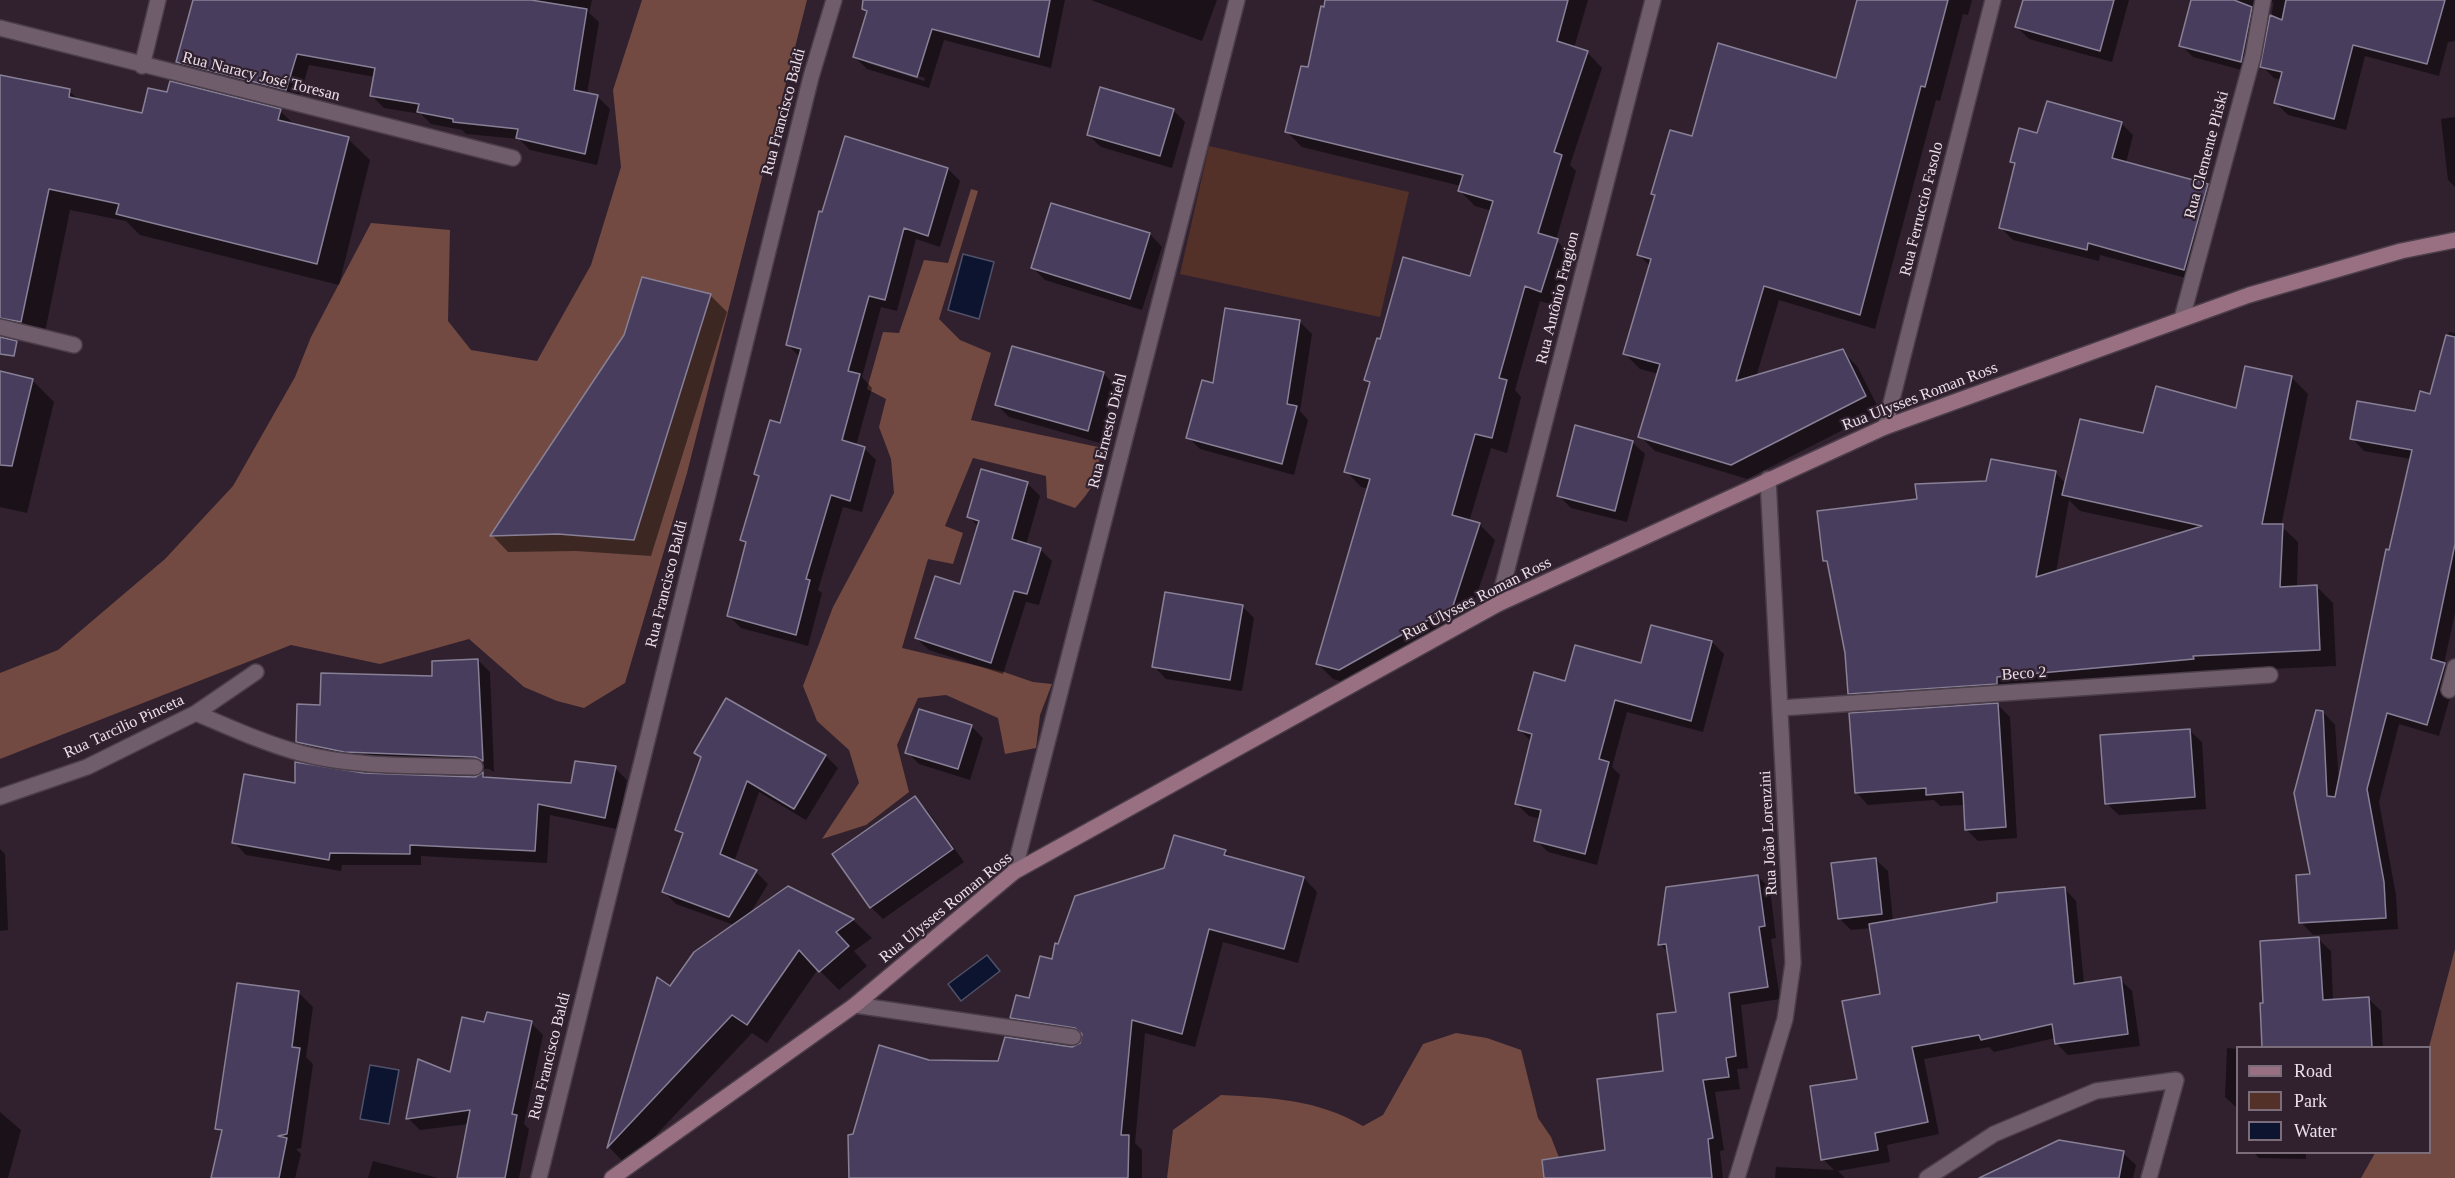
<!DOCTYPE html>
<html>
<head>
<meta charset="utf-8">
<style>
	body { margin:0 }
	#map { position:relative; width:2455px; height:1178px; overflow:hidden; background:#31212f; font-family:"Times New Roman",serif }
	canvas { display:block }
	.legend { position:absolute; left:2236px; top:1046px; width:195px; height:108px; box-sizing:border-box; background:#31212f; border:2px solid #7b6d79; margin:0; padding:8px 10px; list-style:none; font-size:18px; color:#ebe0e9 }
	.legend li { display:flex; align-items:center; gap:12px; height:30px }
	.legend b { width:30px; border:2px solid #7b6d79 }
</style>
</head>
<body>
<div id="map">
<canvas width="2455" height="1178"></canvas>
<ul class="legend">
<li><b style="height:8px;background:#987082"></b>Road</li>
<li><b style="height:16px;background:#533129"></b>Park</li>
<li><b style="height:16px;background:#0d1430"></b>Water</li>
</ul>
</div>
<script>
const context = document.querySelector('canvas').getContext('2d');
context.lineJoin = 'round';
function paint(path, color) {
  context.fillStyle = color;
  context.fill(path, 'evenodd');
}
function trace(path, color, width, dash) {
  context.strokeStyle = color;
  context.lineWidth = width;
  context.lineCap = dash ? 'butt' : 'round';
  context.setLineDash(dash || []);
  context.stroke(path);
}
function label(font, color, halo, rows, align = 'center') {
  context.font = font + ' "Times New Roman",serif';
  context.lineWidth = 4.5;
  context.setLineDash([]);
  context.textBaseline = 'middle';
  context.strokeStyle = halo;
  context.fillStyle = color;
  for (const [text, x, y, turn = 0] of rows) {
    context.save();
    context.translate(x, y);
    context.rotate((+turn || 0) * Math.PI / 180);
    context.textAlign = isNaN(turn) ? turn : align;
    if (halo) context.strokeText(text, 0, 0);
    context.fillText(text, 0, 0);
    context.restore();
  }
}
paint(new Path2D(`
	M1209,146L1409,192L1380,317L1180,274Z`), '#533129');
paint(new Path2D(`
	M642,0H807L687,473L625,683L584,708L557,701L524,687L469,639L380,664L291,645L0,759V673L58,650L165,559L233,486L295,377L311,337L371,223L450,230L448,321L471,350L537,361L591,265L621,167L613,90Z
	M971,189L978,191L939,319L960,340L991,353L971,420L1098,447C1103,473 1092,490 1075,508L1047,498L1046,476L973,458L945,526L963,533L953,564L928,559L902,648L1004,672L1033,682L1052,684L1040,715L1036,748L1005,754L998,718L946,695L918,698L897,745L909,792L866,825L822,839L859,783L849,750L817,721L803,686L833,607L894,493L891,459L879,427L886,399L867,389L883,332L899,333L924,260L948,263Z
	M2455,949V1178H2361L2375,1153L2430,1152L2429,1047Z
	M1456,1033L1487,1038L1521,1050L1538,1118L1551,1137L1567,1178H1167L1173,1130L1221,1095C1273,1098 1316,1099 1363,1126L1383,1115L1423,1044Z`), '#724a41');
const water = new Path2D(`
	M963,254L994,262L979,319L948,310Z
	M987,955L1000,971L961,1001L948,984Z
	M370,1065L399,1070L389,1124L360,1119Z`);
paint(water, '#0d1430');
trace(water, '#505168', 1.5);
paint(new Path2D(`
	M194,0H592L589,13L599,22L587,94L598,97L610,109L597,165L530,150L519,139L466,134L462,130L431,124L421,114L384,108L372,96L375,77L309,65L298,102L189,74L177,62Z
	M869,0H1065L1051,68L944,40L929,88L867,69L855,57ZM867,60L925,78L924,81L867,63Z
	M1091,0H1217L1202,41Z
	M1327,0H1588L1574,48L1587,52L1602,68L1570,165L1576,171L1556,240L1572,256L1557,306L1540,301L1515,390L1521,397L1507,453L1491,448L1469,522L1480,525L1495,540L1468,621L1355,685L1333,679L1317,663L1369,489L1361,487L1346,471L1371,385L1366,380L1382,341L1471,278L1492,211L1475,206L1460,191L1461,186L1302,147L1287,132L1310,69Z
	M1884,0H1972L1968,15L1963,14L1940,101L1936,100L1875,329L1779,300L1756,377L1842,351L1857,366L1880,411L1747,479L1655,451L1640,436L1659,374L1640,369L1625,354L1650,266L1639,255L1656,197L1652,194L1693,138L1837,80Z
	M2024,0H2129L2112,62L2029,39L2017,27Z
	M2192,0H2455V41L2448,42L2439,76L2365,56L2346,130L2288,115L2276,103L2281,80L2274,78L2262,66L2274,1L2265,10L2253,73L2193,57L2181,45Z
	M0,76L69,91L80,101L143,114L280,111L295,125L348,139L370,160L339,285L140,235L126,221L70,210L44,337L0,328Z
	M1173,110L1185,122L1172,168L1101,147L1088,135Z
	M2455,117V187L2448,180L2441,119Z
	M2121,123L2133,135L2126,163L2207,186L2220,198L2197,281L2100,255L2099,261L2013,240L2001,228L2016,166L2011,162L2038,135Z
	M846,138L948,169L960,181L940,247L916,239L897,311L881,307L862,377L872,388L856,446L864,448L876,460L862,512L843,507L818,590L822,593L808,646L741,628L729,616L747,545L742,539L760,478L756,474L782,425L800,357L787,344Z
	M1052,205L1150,234L1162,247L1142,310L1045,280L1033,268Z
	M710,295L727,312L651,556L576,551L508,552L492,535Z
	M1300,322L1312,334L1300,411L1308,420L1294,475L1200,449L1188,437L1214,385Z
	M2449,332L2455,333V613L2444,664L2455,675V680L2439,736L2399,724L2379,802L2396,895L2398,929L2313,935L2301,922L2312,875L2323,712L2335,725L2339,783L2411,459L2364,451L2352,438L2416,413L2431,395Z
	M0,372L32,380L54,402L27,513L0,507Z
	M1103,373L1115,385L1100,443L1009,417L997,405Z
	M2292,378L2308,394L2281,526L2298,542L2297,588L2317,587L2333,603L2336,666L2209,672L1866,709L1849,693L1846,653L1830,566L1824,561L1919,501L1988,482L2055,472L2066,484L2144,435L2237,410ZM2069,500L2080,511L2183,533L2056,572Z
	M1632,442L1645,454L1627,522L1571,508L1559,496Z
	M982,470L1028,484L1040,496L1026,545L1040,549L1052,561L1039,605L1026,602L1003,674L929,650L916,638L961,586L979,527L969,517Z
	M1242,606L1254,618L1242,691L1166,679L1154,666Z
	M1712,642L1724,654L1703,732L1627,712L1612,767L1620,775L1597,865L1548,852L1536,840L1541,819L1529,816L1516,803L1532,742L1520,730L1566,683L1642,664Z
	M478,660L490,672L494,772L489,769L357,763L310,753L297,741L322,706L434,678Z
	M1998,705L2010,717L2017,838L1978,841L1966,829L1965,805L1940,806L1934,800L1868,805L1856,792Z
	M971,726L983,738L970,780L919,764L907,752Z
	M2189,730L2202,742L2206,809L2119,815L2106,803Z
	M696,753L826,756L838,768L806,820L759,792L734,862L756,872L768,884L749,915L788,887L853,920L872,938L854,951L867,966L839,990L818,969L767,1043L752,1033L627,1166L609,1147L658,979L670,988L734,925L676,904L663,891L683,836L677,830L702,759Z
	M615,768L627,780L617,829L550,815L547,863L421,856V865H342L341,871L246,855L234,842L296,785L364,775L475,778L483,774L487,778L572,784Z
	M915,798L927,810L964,862L883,919L871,907Z
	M0,849L5,854L8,930L0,931Z
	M1225,851L1232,858L1304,878L1317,892L1298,963L1223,942L1195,1047L1145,1033L1135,1143L1142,1150V1178H850L854,1136L929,1061L999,1063L1082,1045L1083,1040L1025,1031L1011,1017L1030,999L1053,961Z
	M1875,859L1888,871L1893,922L1999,904L2064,888L2076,901L2084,984L2120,979L2132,991L2140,1046L2068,1055L2056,1043L2055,1038L1994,1052L1989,1047L1924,1059L1939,1134L1887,1145L1890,1162L1838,1171L1845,1178H1775L1776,1167L1834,1170L1823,1159L1859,1080L1882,995L1871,928L1851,930L1839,918Z
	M1758,876L1770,889L1776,938L1771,939L1780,999L1741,1005L1748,1068L1737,1069L1740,1089L1715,1092L1724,1150L1720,1151L1723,1178H1579L1607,1152L1665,1073L1677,1014L1669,953L1660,944Z
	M2318,939L2331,951L2333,1001L2369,999L2381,1011L2383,1048H2264L2261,1005L2265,1004Z
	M298,992L313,1007L306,1057L313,1064L301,1148L296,1149L301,1154L295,1178H213L223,1135L217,1128Z
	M486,1023H531L543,1035L524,1124L529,1129L519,1178H458L469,1124L420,1130L408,1118L451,1074Z
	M2227,1048L2238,1049V1109L2225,1097Z
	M0,1112L21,1130L8,1178H0Z
	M2253,1152H2306V1159L2259,1158Z
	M2123,1153L2136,1165L2133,1178H1983Z
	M373,1161L438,1178H368Z`), '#0007');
const building = new Path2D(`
	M193,0H531L587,9L574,90L598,95L585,154L516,138L518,129L453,122V119L417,112L419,104L370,96L375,68L297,54L286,90L176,62Z
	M863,0H1050L1039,57L932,29L917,77L853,57L867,11L862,9Z
	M1325,0H1568L1557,41L1588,51L1554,152L1562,155L1538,233L1558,239L1541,292L1525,286L1499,378L1507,380L1492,438L1475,434L1452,515L1480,523L1453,606L1339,670L1316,664L1370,479L1344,472L1370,382L1364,380L1377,338L1380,339L1403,257L1470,276L1493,201L1458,191L1463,175L1285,132L1301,66L1308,67L1321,6L1324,7Z
	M1857,0H1948L1925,87L1921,86L1860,315L1764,286L1736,381L1843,349L1866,396L1731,465L1638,437L1660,364L1623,354L1651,259L1637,255L1655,195L1651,194L1670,130L1692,136L1718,43L1836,78Z
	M2023,0H2114L2100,51L2015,27Z
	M2191,0H2234L2252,7L2241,62L2179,46Z
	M2286,0H2445L2427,64L2353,45L2334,119L2274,103L2282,72L2260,67L2270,15L2282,20Z
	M0,75L70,89L69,97L142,113L148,88L167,92L170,81L281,109L278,120L349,137L317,264L116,214L119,204L49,189L21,322L0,318Z
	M1100,87L1174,109L1160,156L1087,135Z
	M2047,101L2122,122L2112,158L2208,184L2184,270L2088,243L2087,250L1999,228L2015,163L2010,162L2019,128L2037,133Z
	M845,136L948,168L928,236L904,228L885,300L869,296L848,371L860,374L842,440L865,447L850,501L831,495L806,579L810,580L796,635L727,616L746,542L740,540L759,476L754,474L770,420L780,423L801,349L786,345L819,211L822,212Z
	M1051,203L1150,233L1130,299L1031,268Z
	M642,277L711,294L634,540L558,534L490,536L624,335Z
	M1225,308L1300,320L1287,404L1297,406L1282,464L1186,438L1202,380L1213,383Z
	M2446,335L2455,337V544L2431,659L2445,663L2427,725L2387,713L2367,789L2384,882L2386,918L2299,923L2296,875L2310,874L2294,793L2316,710L2323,711L2327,796L2335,797L2386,549L2389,550L2412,450L2350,439L2357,401L2415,411L2420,391L2430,394Z
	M0,337L17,341L14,356L0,354Z
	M1012,346L1104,372L1088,431L995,405Z
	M2245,366L2292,376L2262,524H2283L2280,587L2317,585L2320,650L2193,656L2194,659L1997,677V684L1848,694L1845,653L1827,561H1823L1817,511L1917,499L1915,484L1986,481L1991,459L2056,471L2036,577L2202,526L2062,495L2080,419L2143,433L2156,386L2236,408Z
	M0,371L33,379L12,466L0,465Z
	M1575,425L1633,441L1615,511L1557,496Z
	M981,469L1028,482L1012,539L1041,548L1027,594L1014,591L991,663L915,638L935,576L960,584L979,521L967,517Z
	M1165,592L1243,605L1230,680L1152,667Z
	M1651,625L1712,641L1691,721L1615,700L1599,759L1609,762L1585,854L1534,841L1541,810L1515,804L1532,734L1518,730L1534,672L1565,681L1575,645L1641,663Z
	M478,659L483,761L475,757L344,752L296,742L297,704L320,705L321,673L432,676V661Z
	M726,698L826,755L794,809L747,781L720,854L757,870L729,917L662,892L683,833L675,830L701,757L694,753Z
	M1998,703L2006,827L1965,830L1963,792L1926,795V788L1855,793L1849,713Z
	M919,709L972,725L958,769L905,753Z
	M2190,729L2195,797L2105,804L2100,735Z
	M575,761L616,766L605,818L538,804L535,851L410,845V854L330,853L329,860L232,843L244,774L295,783V762L364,773L475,777L483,772V777L571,783Z
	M915,796L953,849L870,908L832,854Z
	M1174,835L1226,850L1224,855L1304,877L1284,949L1209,929L1182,1034L1132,1020L1121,1135H1129L1128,1178H849L848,1135L853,1134L879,1045L929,1060L998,1061L1005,1037L1072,1047L1080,1043L1082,1034L1075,1028L1010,1018L1016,995L1029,998L1040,956L1052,959L1055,943L1058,944L1075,896L1164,868Z
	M1876,858L1882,914L1838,919L1831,863Z
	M1758,875L1765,926L1759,927L1768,987L1729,993L1736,1056L1726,1058L1729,1077L1703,1080L1713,1138L1708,1139L1712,1178H1544L1542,1160L1605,1150L1597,1079L1663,1071L1657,1014L1676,1012L1666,944L1658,945L1666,887Z
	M788,886L854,919L836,932L849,946L819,972L799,950L747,1025L732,1015L607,1148L657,977L670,986L694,952Z
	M2065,887L2074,984L2121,977L2128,1034L2055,1044L2052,1024L1981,1040L1979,1035L1912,1047L1928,1122L1875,1133L1878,1150L1821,1160L1810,1086L1857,1079L1842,1001L1880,994L1869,924L1997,902V893Z
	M2319,937L2323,1000L2369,997L2372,1047H2262L2260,1003H2263L2260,941Z
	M237,983L299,991L292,1047L300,1048L287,1134L278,1136L287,1138L279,1178H211L222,1130L215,1129Z
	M487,1012L532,1021L512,1114L517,1115L505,1178H457L470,1110L406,1119L418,1059L450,1072L462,1017L484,1022Z
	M2059,1140L2124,1151L2119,1178H1979Z`);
paint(building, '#493d5d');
trace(building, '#878096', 1.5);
const lane = new Path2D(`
	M2182,318L2253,56L2263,0
	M0,327L74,345
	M855,1005L1073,1037`);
const street = new Path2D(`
	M0,28L513,158
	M142,66L158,0
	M1885,427L1993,0
	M1498,604L1653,0
	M2449,690L2455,667
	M1781,708L2270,675
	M196,713C231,728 264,743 300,753C356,768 417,765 475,767
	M0,797L87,767L196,713L256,672
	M1014,872L1237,0
	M539,1178L811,77L834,0
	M1737,1178L1785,1019L1793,963L1768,479
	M1927,1178L1994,1134L2096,1091L2176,1080L2149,1178`);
const secondary = new Path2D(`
	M612,1178L855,1005L1014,872L1498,604L1885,427L2249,295L2401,251L2455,240`);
trace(lane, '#4b3d49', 18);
trace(street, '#4b3d49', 18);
trace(secondary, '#4b3d49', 18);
trace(lane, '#705d6c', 15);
trace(street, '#705d6c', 15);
trace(secondary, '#987082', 15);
label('16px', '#ebe0e9', '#31212f', [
	["Rua Naracy José Toresan",261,77,14],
	["Rua Francisco Baldi",784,112,-75],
	["Rua Clemente Pliski",2207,155,-75],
	["Rua Ferruccio Fasolo",1922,209,-76],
	["Rua Antônio Fragion",1558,298,-76],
	["Rua Ulysses Roman Ross",1920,397,-21],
	["Rua Ernesto Diehl",1108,431,-76],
	["Rua Francisco Baldi",667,584,-76],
	["Rua Ulysses Roman Ross",1477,599,-27],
	["Beco 2",2024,674,-4],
	["Rua Tarcilio Pinceta",124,727,-25],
	["Rua João Lorenzini",1769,833,-93],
	["Rua Ulysses Roman Ross",946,908,-39],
	["Rua Francisco Baldi",550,1056,-76]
]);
</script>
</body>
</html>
